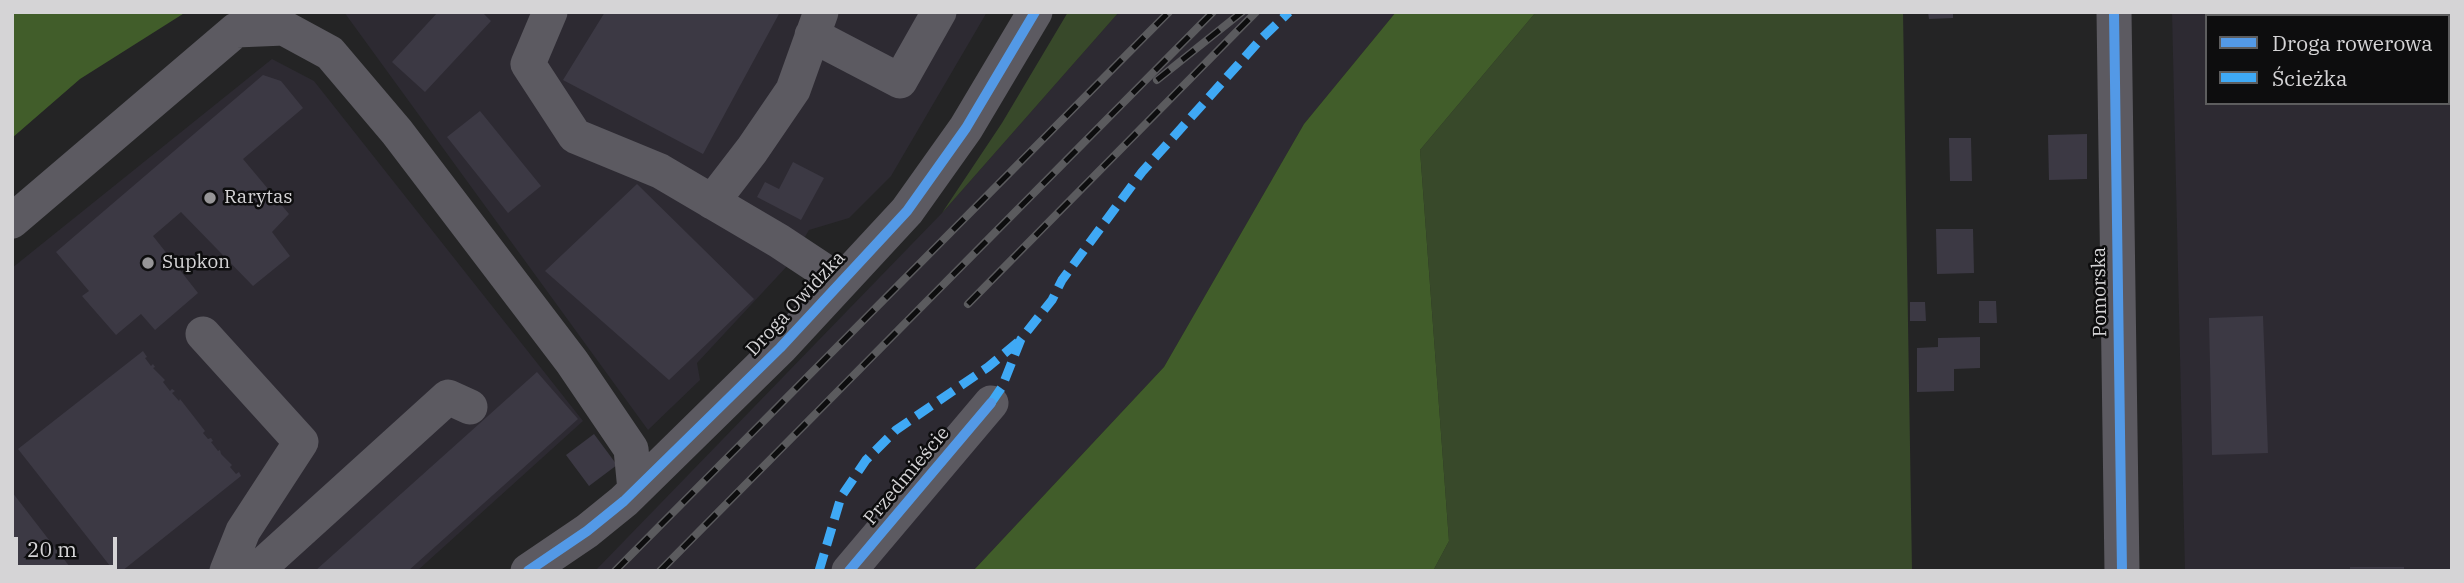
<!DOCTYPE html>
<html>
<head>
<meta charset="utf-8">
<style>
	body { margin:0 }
	#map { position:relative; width:2464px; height:583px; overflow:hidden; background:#242425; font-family:"IBM Plex Serif",serif }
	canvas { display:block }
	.frame { position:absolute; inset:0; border:14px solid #d5d4d6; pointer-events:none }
	.legend { position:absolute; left:2205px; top:14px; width:245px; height:91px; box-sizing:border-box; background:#0d0d0e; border:2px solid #5d5d5e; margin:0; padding:9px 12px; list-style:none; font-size:21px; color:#d5d4d6 }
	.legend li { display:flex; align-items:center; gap:14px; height:35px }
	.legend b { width:35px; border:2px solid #5d5d5e }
	.scale { position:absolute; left:14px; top:537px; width:103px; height:32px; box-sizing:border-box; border:4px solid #d5d4d6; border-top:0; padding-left:9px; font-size:21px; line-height:24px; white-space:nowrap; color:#d5d4d6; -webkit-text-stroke:5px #0d0d0e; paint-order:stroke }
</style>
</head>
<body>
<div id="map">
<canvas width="2464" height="583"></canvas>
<div class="frame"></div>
<ul class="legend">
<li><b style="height:9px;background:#5399e6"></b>Droga rowerowa</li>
<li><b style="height:9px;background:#3fa9f5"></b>Ścieżka</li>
</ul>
<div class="scale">20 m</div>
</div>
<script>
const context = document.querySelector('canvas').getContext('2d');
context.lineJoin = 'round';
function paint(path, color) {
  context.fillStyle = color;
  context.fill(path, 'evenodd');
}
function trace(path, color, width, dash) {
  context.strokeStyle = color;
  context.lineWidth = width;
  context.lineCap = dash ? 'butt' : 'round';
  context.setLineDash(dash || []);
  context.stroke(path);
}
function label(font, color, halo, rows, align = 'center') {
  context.font = font + ' "IBM Plex Serif",serif';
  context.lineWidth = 5;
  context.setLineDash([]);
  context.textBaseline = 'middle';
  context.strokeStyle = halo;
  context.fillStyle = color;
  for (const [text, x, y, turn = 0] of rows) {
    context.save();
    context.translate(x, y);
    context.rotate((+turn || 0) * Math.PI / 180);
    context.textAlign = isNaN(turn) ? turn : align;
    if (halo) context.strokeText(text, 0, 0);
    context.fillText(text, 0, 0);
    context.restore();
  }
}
paint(new Path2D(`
	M344,12H987L891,176L849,218L809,230L789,264L697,363L700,380L648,430Z
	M1119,12H1396L1304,124L1164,367L973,571H595L942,213Z
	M2172,12H2452V571H2185ZM2207,16H2448V103H2207Z
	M272,59L314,81L583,421L417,571H12V268Z`), '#2d2a32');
paint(new Path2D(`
	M1068,12H1119L942,213L1002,123Z
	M1536,12H1903L1912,571H1433L1449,541L1420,150Z`), '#38492a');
paint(new Path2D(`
	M12,12H186L80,79L12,138Z
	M1396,12H1536L1420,150L1449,541L1433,571H973L1164,367L1304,124Z`), '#415d2a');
paint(new Path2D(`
	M438,12H482L491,21L425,92L392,62Z
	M605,12H780L703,154L563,80Z
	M1928,12H1953V18L1929,19Z
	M263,75L281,81L303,108L243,159L289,214L272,232L290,256L253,286L181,212L153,236L198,293L155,330L141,314L116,335L82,296L89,291L56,252Z
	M480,111L541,186L508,213L447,137Z
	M2087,134V179L2049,180L2048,135Z
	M1949,138H1971L1972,181H1950Z
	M793,162L824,178L801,220L757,197L765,182L779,189Z
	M637,184L754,299L669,380L545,271Z
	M1936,229H1973L1974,273L1937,274Z
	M1979,301H1996L1997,323H1979Z
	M1910,302H1925L1926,321H1910Z
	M2263,316L2268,453L2212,455L2209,318Z
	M1980,337V368L1954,369V391L1917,392V348L1938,347V338Z
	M143,351L147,357L145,358L151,366L153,364L155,367L153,368L165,380L163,382L170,391L172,389L175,391L172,393L179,401L180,399L205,431L203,433L208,439L211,438L213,441L211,442L218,451L220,450L221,454L232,465L230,467L236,474L239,472L241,476L122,571H114L18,449Z
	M537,372L578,419L408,571H315Z
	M594,434L617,465L589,486L566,455Z
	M12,492L73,571H12Z
	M2350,567H2404V571H2350Z`), '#3c3944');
trace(new Path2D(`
	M550,12L528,64L575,136L660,171L779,241L841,282
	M2114,12L2122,571
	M812,35L900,81L939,12
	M712,202L752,150L793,90L821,12
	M12,221L236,30L284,28L330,53L397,132L572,362L631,449L635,490
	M203,334L301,442L243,531L227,571
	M256,571L448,397L470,407
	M528,571L587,531L624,501L780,348L907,211L966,128L1035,12
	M849,571L991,403`), '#5c5a61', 35);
const rail = new Path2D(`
	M1157,80L1242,12
	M968,304L1256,12
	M615,571L1169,12
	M660,571L1213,12`);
trace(rail, '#5b5b5e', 8);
trace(rail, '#0d0d0e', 5, [16]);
trace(new Path2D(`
	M991,403L1002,387L1021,339L1052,300L1062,280L1142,172L1261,39L1289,12
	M819,571L841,497L866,460L896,430L988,367L1018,342`), '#3fa9f5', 9, [18, 9]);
trace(new Path2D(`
	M2114,12L2122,571
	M528,571L587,531L624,501L780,348L907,211L966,128L1035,12
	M849,571L991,403`), '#5399e6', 10);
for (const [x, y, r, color] of [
	[210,198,7,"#979698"],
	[148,263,7,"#979698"]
]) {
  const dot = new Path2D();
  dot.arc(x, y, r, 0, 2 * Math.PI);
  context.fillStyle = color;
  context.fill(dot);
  trace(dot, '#0d0d0e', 2.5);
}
label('19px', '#d5d4d6', '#0d0d0e', [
	["Rarytas",224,198],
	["Supkon",162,263]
], 'left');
label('19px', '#d5d4d6', '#0d0d0e', [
	["Pomorska",2100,292,-91],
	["Droga Owidzka",796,304,-47],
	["Przedmieście",907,476,-50]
]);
</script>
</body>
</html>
